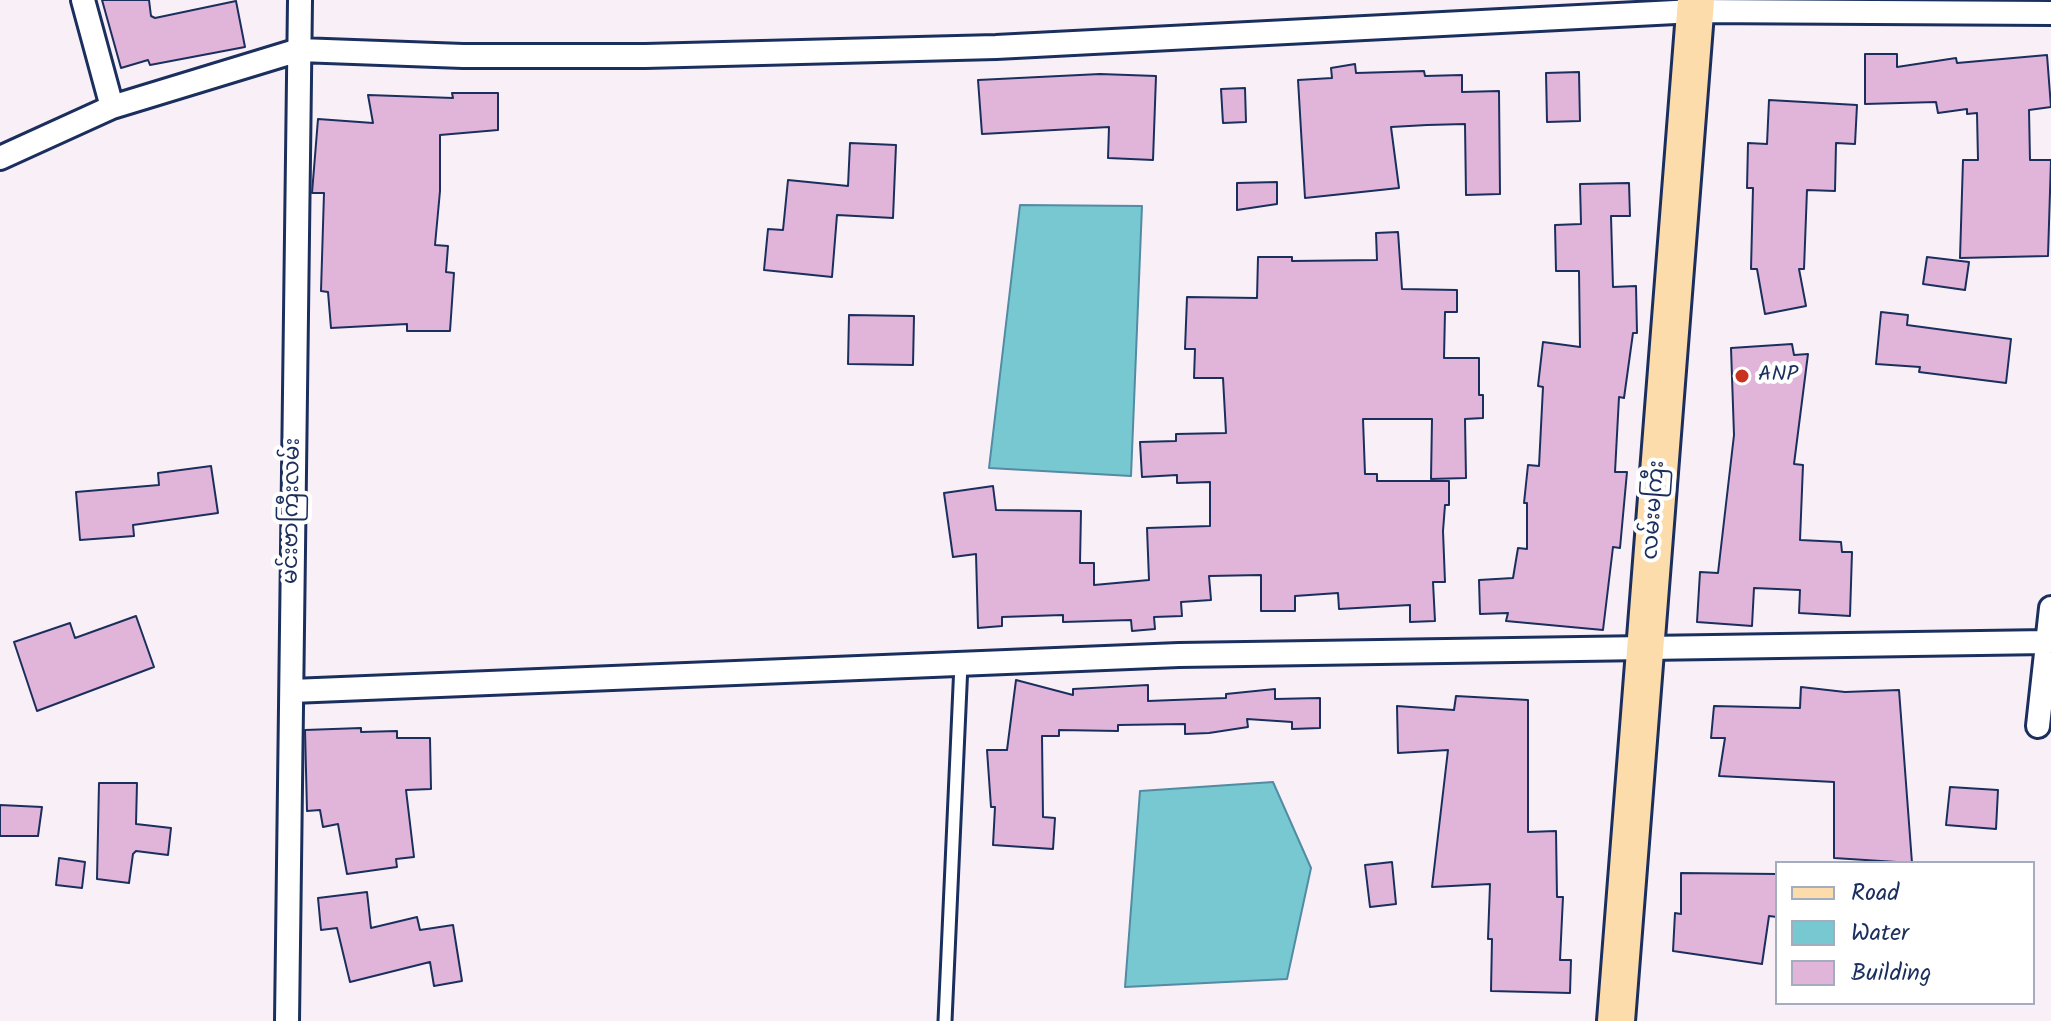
<!DOCTYPE html>
<html>
<head>
<meta charset="utf-8">
<style>
	body { margin:0 }
	#map { position:relative; width:2051px; height:1021px; overflow:hidden; background:#f9f0f7; font-family:Kalam,sans-serif }
	canvas { display:block }
	.legend { position:absolute; left:1775px; top:861px; width:260px; height:144px; box-sizing:border-box; background:#fff; border:2px solid #a4acbf; margin:0; padding:10px 14px; list-style:none; font-size:24px; color:#1b2f5e }
	.legend li { display:flex; align-items:center; gap:16px; height:40px }
	.legend b { width:40px; border:2px solid #a4acbf }
</style>
</head>
<body>
<div id="map">
<canvas width="2051" height="1021"></canvas>
<ul class="legend">
<li><b style="height:10px;background:#fddcac"></b>Road</li>
<li><b style="height:22px;background:#77c8d1"></b>Water</li>
<li><b style="height:22px;background:#e1b5d9"></b>Building</li>
</ul>
</div>
<script>
const context = document.querySelector('canvas').getContext('2d');
context.lineJoin = 'round';
function paint(path, color) {
  context.fillStyle = color;
  context.fill(path, 'evenodd');
}
function trace(path, color, width, dash) {
  context.strokeStyle = color;
  context.lineWidth = width;
  context.lineCap = dash ? 'butt' : 'round';
  context.setLineDash(dash || []);
  context.stroke(path);
}
function label(font, color, halo, rows, align = 'center') {
  context.font = font + ' Kalam,"Noto Sans Myanmar",sans-serif';
  context.lineWidth = 8;
  context.setLineDash([]);
  context.textBaseline = 'middle';
  context.strokeStyle = halo;
  context.fillStyle = color;
  for (const [text, x, y, turn = 0] of rows) {
    context.save();
    context.translate(x, y);
    context.rotate((+turn || 0) * Math.PI / 180);
    context.textAlign = isNaN(turn) ? turn : align;
    if (halo) context.strokeText(text, 0, 0);
    context.fillText(text, 0, 0);
    context.restore();
  }
}
const water = new Path2D(`
	M1020,205L1142,206L1131,476L989,468Z
	M1273,782L1311,868L1287,979L1125,987L1140,791Z`);
paint(water, '#77c8d1');
trace(water, '#528ba3', 2);
const building = new Path2D(`
	M102,0H149L151,16L155,18L236,1L245,47L150,65L148,60L121,68Z
	M1865,54H1897V67L1956,58L1957,63L2047,55L2051,107L2029,110L2030,160H2051L2048,256L1960,258L1963,160H1978L1977,113L1967,114V109L1938,113L1936,102L1865,104Z
	M1355,64L1356,73L1424,71L1425,76L1462,75V92L1499,91L1500,194L1466,195L1465,124L1427,125L1391,127L1399,188L1305,198L1298,80L1332,78L1331,68Z
	M1579,72L1580,121L1547,122L1546,73Z
	M1100,74L1156,76L1153,160L1108,158L1109,127L982,134L978,80Z
	M1245,88L1246,122L1223,123L1221,89Z
	M452,93H498V130L440,135V191L435,245L448,246L446,272L454,273L450,331H407V324L331,328L328,292L321,291L324,193H312L318,119L373,123L368,95L453,98Z
	M1769,100L1857,105L1855,144L1836,143L1835,191L1807,190L1804,269H1799L1806,306L1765,314L1757,269H1751L1753,188H1747L1748,143L1767,144Z
	M850,143L896,145L893,218L837,215L832,277L764,270L768,229L783,230L788,180L848,186Z
	M1277,182V204L1237,210V183Z
	M1629,183L1630,216H1611L1613,287L1636,286L1637,333H1633L1624,398L1619,397L1615,472H1627L1620,548L1613,547L1603,630L1506,621L1508,613L1480,614L1479,580L1513,578L1518,548L1527,549V503H1524L1528,465L1539,466L1543,387L1538,386L1543,342L1580,347L1579,271H1556L1555,225L1581,224L1580,184Z
	M1398,232L1402,289L1457,290V312H1445L1444,358H1479V395H1483V418L1465,419L1466,478L1431,479L1432,419H1363L1365,474H1377V481H1449V505H1445L1443,531L1445,582H1433L1435,621L1410,622V605L1339,609L1338,593L1295,596V611H1261V575L1209,576L1211,600L1181,602L1182,616L1154,617L1155,629L1132,631L1131,620L1063,622V615L1002,617V626L978,628L976,554L953,557L944,493L993,486L996,510L1081,511L1080,563H1094V585L1149,580L1147,528L1210,526V482L1177,483V475L1142,477L1140,442L1176,441V434L1226,433L1223,378H1194L1195,349H1185L1187,297L1257,298L1258,257H1292V261L1377,260L1376,233Z
	M1927,257L1969,262L1965,290L1923,284Z
	M1881,312L1908,315L1907,325L2011,339L2006,383L1919,372L1920,367L1876,364Z
	M849,315L914,316L913,365L848,364Z
	M1792,344L1794,355L1808,354L1794,464L1803,465L1800,540L1841,542L1842,552H1852L1850,616L1799,613L1800,590L1754,588L1752,626L1697,622L1700,572L1718,573L1734,435L1731,348Z
	M211,466L218,513L133,525L134,536L80,540L76,492L159,485L158,473Z
	M136,616L154,667L37,711L14,642L70,623L75,638Z
	M1016,680L1073,695V689L1148,685V701L1226,698V694L1275,689V699L1320,698V728L1292,729V722L1247,719L1248,727L1209,733L1185,734V724L1118,725V731L1059,730V736H1042L1043,817L1055,818L1053,849L993,845L995,807H991L987,750H1007Z
	M1801,687L1845,692L1899,690L1912,863L1834,858V782L1719,776L1725,738H1711L1714,706L1800,708Z
	M1456,696L1528,700V832L1556,831L1557,897H1563L1560,960H1571L1570,993L1491,991L1492,939H1488L1490,884L1432,887L1448,750L1398,753L1397,706L1454,710Z
	M361,728V732L397,731V738H430L431,789L406,790L414,857L396,859L397,867L347,874L338,824L323,827L320,810L307,811L305,730Z
	M99,783H137L136,824L171,828L168,855L136,851L133,854L129,883L97,879Z
	M1950,787L1998,790L1996,829L1946,825Z
	M0,805L42,807L38,836H0Z
	M59,858L85,862L82,888L56,885Z
	M1392,862L1396,904L1370,907L1365,865Z
	M1681,873L1777,874V917L1769,916L1762,964L1673,951L1675,913L1681,914Z
	M367,892L371,928L417,917L420,930L453,925L462,981L434,986L430,962L350,982L337,928L321,930L318,898Z`);
paint(building, '#e1b5d9');
trace(building, '#1b2f5e', 2);
const service = new Path2D(`
	M945,1021L961,664`);
const minor = new Path2D(`
	M83,0L112,107
	M0,158L112,107L299,50L463,56H645L996,47L1695,11L2051,13
	M292,691L1179,655L2047,642
	M2038,726L2051,608
	M287,1021L300,0`);
const primary = new Path2D(`
	M1616,1021L1696,0`);
trace(service, '#1b2f5e', 17);
trace(minor, '#1b2f5e', 28);
trace(primary, '#1b2f5e', 42);
trace(service, '#fff', 11);
trace(minor, '#fff', 22);
trace(primary, '#fddcac', 36);
for (const [x, y, r, color] of [
	[1742,376,8,"#c8321e"]
]) {
  const dot = new Path2D();
  dot.arc(x, y, r, 0, 2 * Math.PI);
  context.fillStyle = color;
  context.fill(dot);
  trace(dot, '#fff', 3);
}
label('22px', '#1b2f5e', '#fff', [
	["ANP",1758,376]
], 'left');
label('22px', '#1b2f5e', '#fff', [
	["လမ်းမကြီး",1656,510,-86],
	["မင်းဗာကြီးလမ်း",294,511,-89]
]);
</script>
</body>
</html>
